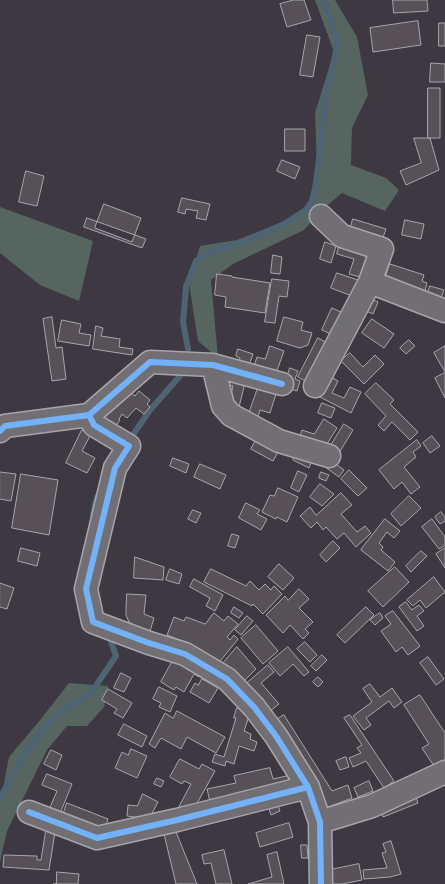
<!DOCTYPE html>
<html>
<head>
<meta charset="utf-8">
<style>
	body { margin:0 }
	canvas { display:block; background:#3d3841 }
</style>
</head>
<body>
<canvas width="445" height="884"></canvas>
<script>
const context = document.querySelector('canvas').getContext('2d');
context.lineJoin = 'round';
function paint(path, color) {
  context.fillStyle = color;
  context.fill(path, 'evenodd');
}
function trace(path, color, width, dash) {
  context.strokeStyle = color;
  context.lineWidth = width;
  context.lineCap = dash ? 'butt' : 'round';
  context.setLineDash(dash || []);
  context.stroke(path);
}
paint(new Path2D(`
	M315,0H335L357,37L368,95L352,128L351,165L386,178L399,190L385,211L342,193L324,208L304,230L233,264L211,280L218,358L198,341L189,283L200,246L237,240L306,213L317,167L315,113L334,52Z
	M0,207L93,241L79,301L40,285L0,253Z
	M69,683L108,686L104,707L87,726H67L47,750L7,831L0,862V792L3,789L9,757L41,719Z`), '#566560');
trace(new Path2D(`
	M188,349L183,322L186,287L196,261L212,251L243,242L284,224L306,210L314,198L323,129L325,101L338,42L324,0
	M128,442L150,410L180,376
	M93,515L95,504L98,495
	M0,798L25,753L53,718L91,693L116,656L108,633`), '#4e6473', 6);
const building = new Path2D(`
	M294,0H304L311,20L287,27L280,4Z
	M393,0H427L428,11L394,13Z
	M418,21L421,45L373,52L370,28Z
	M439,23H445V46H439Z
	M307,35L320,37L313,77L300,75Z
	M431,63L445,64V82H430Z
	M428,88H440V138H428Z
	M285,129H305V151H285Z
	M414,138H430L439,170L406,185L400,171L421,163Z
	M282,160L300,167L295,179L277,171Z
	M26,171L44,176L37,206L19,202Z
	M182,198L210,204L206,220L196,218L198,211L186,209L185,214L178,212Z
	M104,204L141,218L132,242L95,228Z
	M87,218L146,239L142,248L84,227Z
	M353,219L386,229L381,243L350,230Z
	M405,220L424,224L421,239L402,235Z
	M325,242L336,246L331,263L320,259Z
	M340,243L368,251L360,277L349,274L354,259L337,254Z
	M273,255L282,257L280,274L271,273Z
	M390,264L424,275L422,281L427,283L424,295L384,282Z
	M337,273L358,280L352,296L331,288Z
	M217,274L232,276V277L270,283L265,313L225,307L226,297L215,295Z
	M272,279L289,281L287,297L279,296L275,323L265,322Z
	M430,286L444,290L440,301L427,296Z
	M369,298L378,302L373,314L364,310Z
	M332,308L343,313L333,335L322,330Z
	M52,317L56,348L62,347L66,379L52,381L43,319Z
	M284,317L303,322L301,330L312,333L308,345L300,348L277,341Z
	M372,319L394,334L384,348L362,333Z
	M62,320L81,324L79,333L91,335L89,346L58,341Z
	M96,326L103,328L101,336L120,339L119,347L133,349L132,355L93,349Z
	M318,338L329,344L309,383L298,377Z
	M409,340L415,346L406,354L400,348Z
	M270,346L284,351L275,376L253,369L257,357L265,359Z
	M445,346V372L434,353Z
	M238,349L253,354L248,368L238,365L240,358L236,356Z
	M350,353L363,367L375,355L384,364L364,384L341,361Z
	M290,368L298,371L295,379L300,381L297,391L284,387Z
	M225,373L246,379L239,407L229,404L233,386L223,384Z
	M445,373V398L435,378Z
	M329,376L338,381L332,393L344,398L350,387L361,392L351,413L318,396Z
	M376,383L394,400L390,404L418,432L410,440L392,422L384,431L378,425L386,416L365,394Z
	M258,388L276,394L270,413L260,410L257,420L248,416Z
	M129,391L135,396L139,391L150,400L147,404L150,407L144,414L136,408L127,418L122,414L119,419L120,420L112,431L99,421Z
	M322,403L335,408L331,418L318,413Z
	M324,419L337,428L325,447L299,439L302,430L314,434Z
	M344,424L353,430L339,453L330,447Z
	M82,430L91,434L82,451L95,458L87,473L66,463Z
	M259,435L281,447L273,461L251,449Z
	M432,436L440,446L430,453L423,443Z
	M417,440L421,446L413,452L416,457L404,467L420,487L411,494L402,482L394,489L379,470Z
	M298,449L314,456L309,468L293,460Z
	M173,458L189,464L186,473L170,466Z
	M330,460L344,470L339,477L325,467Z
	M200,464L226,475L220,489L194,477Z
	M349,470L367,488L358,496L341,479Z
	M298,471L307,475L299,492L291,488Z
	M0,472L16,474L11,501L0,499Z
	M321,472L329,475L326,481L319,478Z
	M21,474L58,480L49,535L12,528Z
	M320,484L334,494L322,506L310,497Z
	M278,488L298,497L287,522L277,517L276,519L262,512L270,495L274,496Z
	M341,493L352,505L341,514L357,532L365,526L371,533L356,547L344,533L337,539L326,527L323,530L317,522L311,528L300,516L310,507L316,515Z
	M409,496L421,508L401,526L391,514Z
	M246,503L260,510L257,514L267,519L261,530L239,518Z
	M193,510L201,513L196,523L188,519Z
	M441,512L445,517V521L440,524L435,517Z
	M385,519L400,531L394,538L387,532L379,543L383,547L381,550L395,562L388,571L361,550Z
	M432,519L445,537V545L439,549L422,527Z
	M232,534L239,536L235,548L228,546Z
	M333,541L340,548L326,562L320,555Z
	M21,548L40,553L37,566L18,561Z
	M445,548V568L436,554Z
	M421,551L427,556L411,572L406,566Z
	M135,557L164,567L163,580L134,578Z
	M279,564L294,578L283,590L268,577Z
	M395,567L409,582L383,607L368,591Z
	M170,569L182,574L179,584L166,580Z
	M211,569L246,586L250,581L259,590L265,584L271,590L274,586L282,594L263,614L253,604L252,606L204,582Z
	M434,577L445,592L426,608L420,600L413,606L407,600Z
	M194,579L223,595L215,611L206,606L210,598L190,587Z
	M0,583L14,588L7,609L0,607Z
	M299,589L309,599L299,608L313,622L305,629L309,633L303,639L290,625L283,633L266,615L285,596L288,600Z
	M127,594L146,595L144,614L154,618L150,631L136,626L129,622L126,615Z
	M406,602L412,610L419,605L424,611L417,616L424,626L417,631L399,607Z
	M234,607L243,613L239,618L231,613Z
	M366,607L374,615L345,643L337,635Z
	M393,611L420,646L408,655L402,647L396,652L381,631L391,624L385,616Z
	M214,613L224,621L228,616L238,624L227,637L230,640L234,635L238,639L217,665L190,644L167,635L174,617L184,621L186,617L205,624Z
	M380,613L383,618L375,625L370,620Z
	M247,616L253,621L241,635L235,630Z
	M256,625L278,651L263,664L241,638Z
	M305,642L317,655L310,662L297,649Z
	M237,647L256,669L243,682L220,667Z
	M288,647L309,672L304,676L293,664L280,676L269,663Z
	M176,655L203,670L199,677L194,674L184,692L176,687L174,690L161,682Z
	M322,655L327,660L316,671L311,666Z
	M428,657L444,679L436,685L420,663Z
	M268,665L274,672L261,683L279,704L270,711L246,684Z
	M121,673L131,678L124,692L114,688Z
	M318,677L323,682L318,687L313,682Z
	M202,679L218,688L209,703L190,692L195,683L198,685Z
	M370,684L380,697L392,688L402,702L394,708L389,701L366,718L371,725L364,730L353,716L372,702L363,689Z
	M159,687L177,696L170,712L159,707L161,703L153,699Z
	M108,689L132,703L123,718L114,713L117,709L102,700Z
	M420,695L445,733V761L434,766L422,748L429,744L404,705Z
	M237,708L245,710L243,714L249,716L244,731L251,734L250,739L257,742L254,751L239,746L234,764L226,761L225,766L212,762L215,754L224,757L236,718H234Z
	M177,711L225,737L216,753L187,737L181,749L161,738L155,748L149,744L165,713L173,718Z
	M284,715L332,791L348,785L352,798L328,807L275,721Z
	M350,715L394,781L384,788L366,761L353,767L349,758L361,753L357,748L362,745L344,718Z
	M124,724L147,736L142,747L118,735Z
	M131,749L147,756L137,778L115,768L122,752L128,755Z
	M51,750L62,755L56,770L44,764Z
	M346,757L349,767L340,770L336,761Z
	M180,759L199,769L202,764L215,771L195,807L176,812L191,784L184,781L182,784L170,777Z
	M270,768L273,779L295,774L298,783L210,802L207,789L236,783L234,776Z
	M47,774L72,784L59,816L48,812L57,791L42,785Z
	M157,778L164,781L161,787L154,784Z
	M369,781L373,791L358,797L354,788Z
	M143,794L158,802L149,819L127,816L128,805L137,806Z
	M415,795L418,803L383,817L380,808Z
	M277,802L280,811L271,815L268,806Z
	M67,803L108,819L103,833L62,818Z
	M23,813L106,841L103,849L55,832L49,870L3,867L4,855L37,856V860H41L46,829L21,821Z
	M289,823L293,837L260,847L256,833Z
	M174,827L197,884H176L164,834Z
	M391,841L401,874L390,877L364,879L363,870L387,868L382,853L386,852L383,844Z
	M301,845H307L308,858H302Z
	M224,850L232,884H216L211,863L204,864L202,855Z
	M277,852L284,884H248L272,877L267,855Z
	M359,864L362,880L342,884H328L325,871Z
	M57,872L79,874L78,884H53H56Z`);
paint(building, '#575056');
trace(building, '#a8a5aa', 1);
const minor = new Path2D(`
	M370,282L445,311
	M213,365L223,406L231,415L279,441L329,456
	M315,386L370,282L382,249L342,236L321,216
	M89,415L94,425L129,446L115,468L86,589L93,622L149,643L185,654L227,679L254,707L276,736L308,787L320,822L321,884
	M0,431L5,426L89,415L150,362L213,365L282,384
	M29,812L97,838L177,820L308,787
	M320,822L372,806L445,772`);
trace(minor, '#a8a5aa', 25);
trace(minor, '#716f74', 22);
trace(new Path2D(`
	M89,415L94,425L129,446L115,468L86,589L93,622L149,643L185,654L227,679L254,707L276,736L308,787L320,822L321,884
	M0,431L5,426L89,415L150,362L213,365L282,384
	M29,812L97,838L177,820L308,787`), '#73b2f8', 6);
</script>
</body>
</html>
